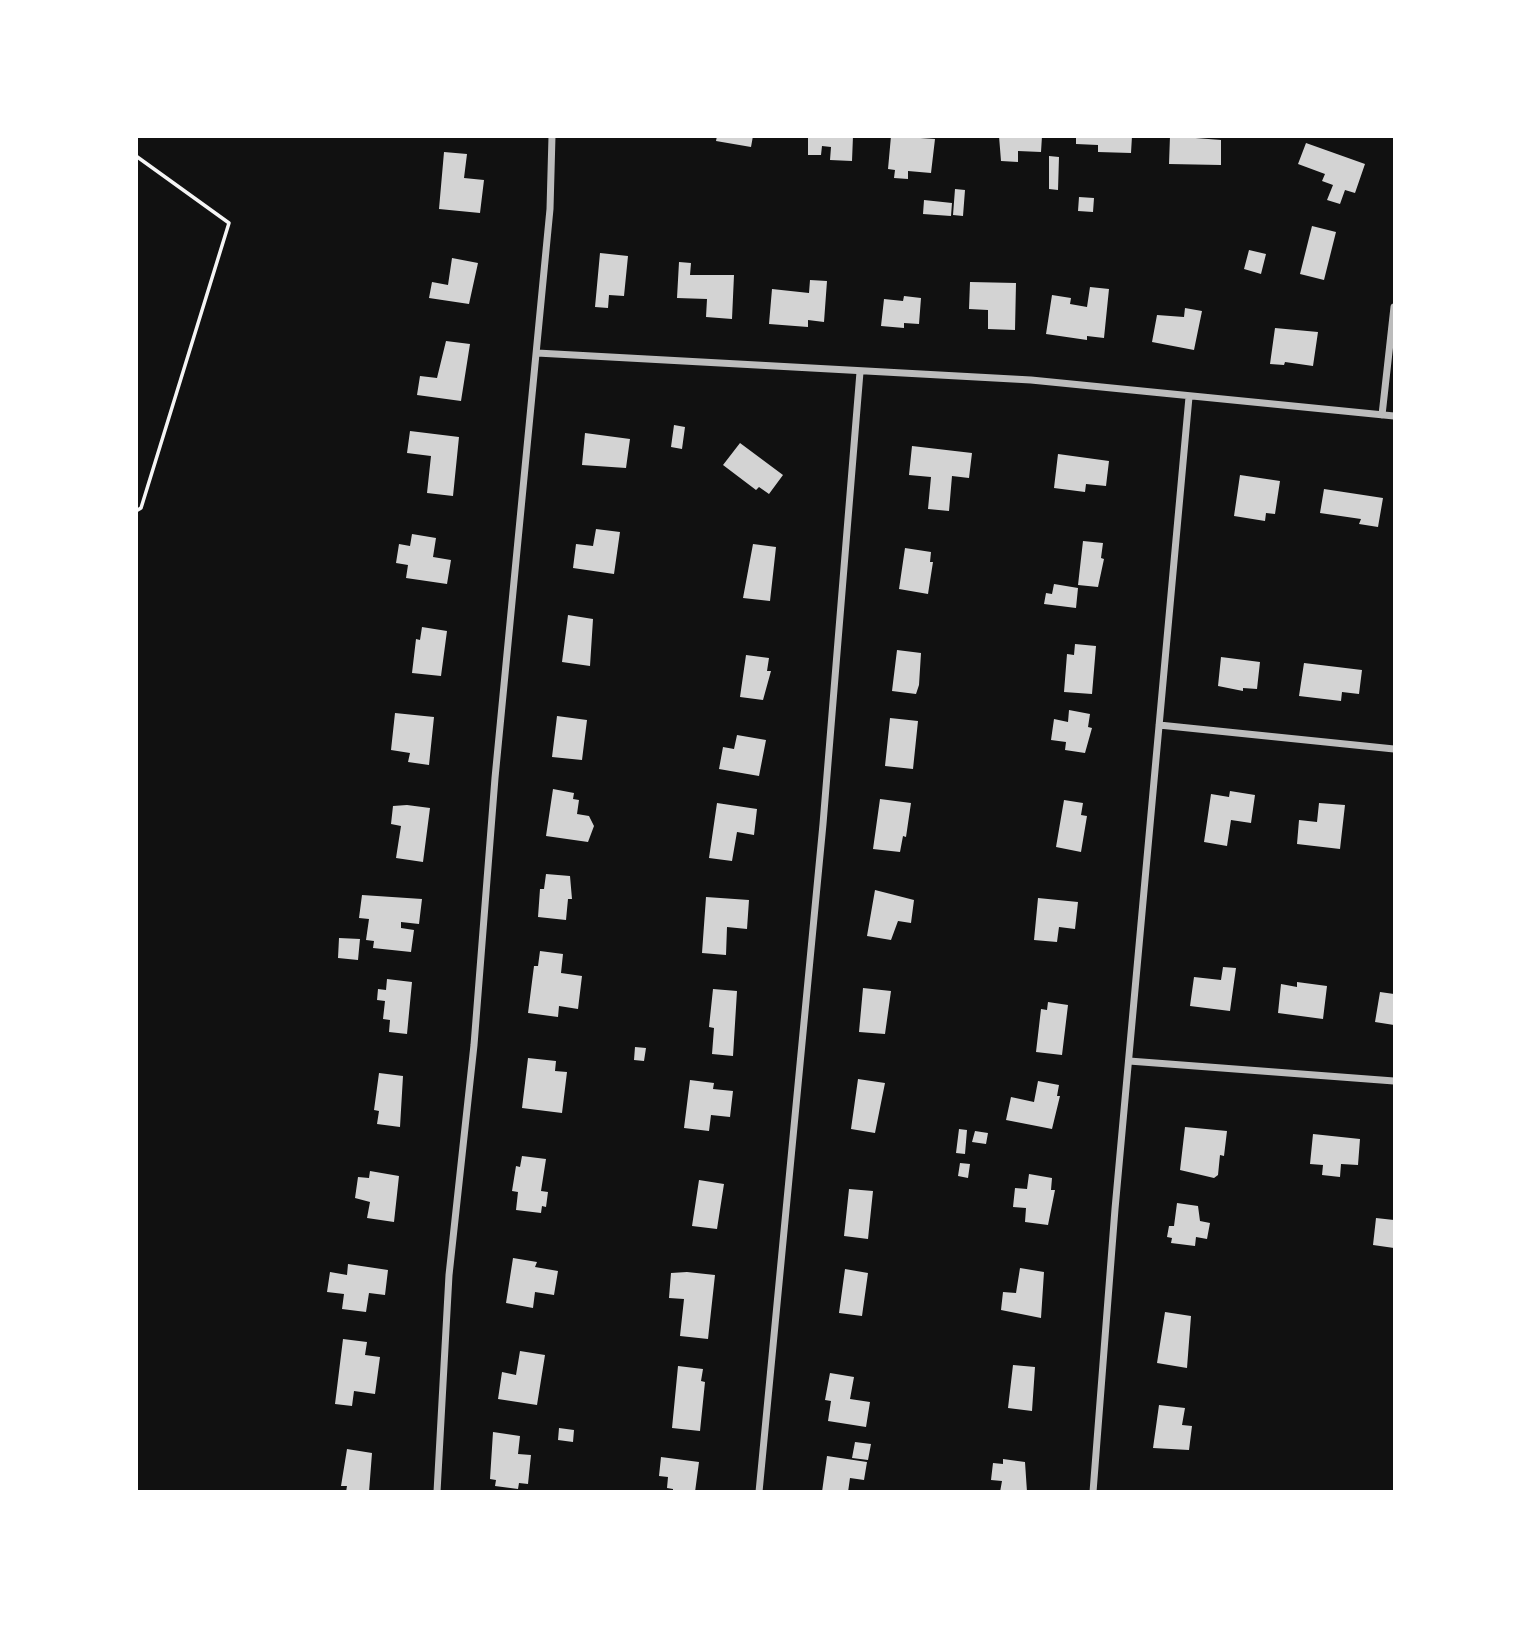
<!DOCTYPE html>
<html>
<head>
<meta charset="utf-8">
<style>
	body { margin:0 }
	#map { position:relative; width:1531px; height:1628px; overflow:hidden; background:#111; font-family:Cabin,sans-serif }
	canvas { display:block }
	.frame { position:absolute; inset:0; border:138px solid #fff; pointer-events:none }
</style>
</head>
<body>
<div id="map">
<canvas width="1531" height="1628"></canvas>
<div class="frame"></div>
</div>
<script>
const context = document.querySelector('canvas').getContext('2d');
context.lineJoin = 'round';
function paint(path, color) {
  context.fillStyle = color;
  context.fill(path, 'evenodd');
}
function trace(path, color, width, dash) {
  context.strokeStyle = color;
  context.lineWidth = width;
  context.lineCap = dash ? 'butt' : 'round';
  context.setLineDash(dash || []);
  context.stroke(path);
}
paint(new Path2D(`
	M717,136H753L751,147L716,141Z
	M808,136H853L852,161L830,160L831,147L822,146L821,155H808Z
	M891,136L935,139L931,173L908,171V179L894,178L895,170L888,169Z
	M999,136H1042L1041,152L1018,151V162L1001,161Z
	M1076,136H1132L1131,153L1098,152V145L1076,144Z
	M1170,136L1221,140V165L1169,164Z
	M1306,143L1365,164L1355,193L1345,190L1340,204L1327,200L1333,185L1322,181L1325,174L1298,164Z
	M444,152L467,154L464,178L484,180L480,213L439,209Z
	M1049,156L1059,157L1058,190L1049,189Z
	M955,189L965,190L963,216L953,215Z
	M1079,197L1094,198L1093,212L1078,211Z
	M924,200L952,203L951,216L923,214Z
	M1312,226L1336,232L1324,280L1300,274Z
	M1249,250L1266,254L1261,274L1244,269Z
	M600,253L628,256L624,296L609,295L608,308L595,307Z
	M452,258L478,263L469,304L429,298L432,282L448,285Z
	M679,262L691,263L690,275H734L732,319L706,317L707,299L677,298Z
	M810,280L827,281L824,322L808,320V327L769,324L772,289L809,293Z
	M970,282L1016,283L1015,330L988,329V310L969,309Z
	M1090,287L1109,289L1104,338L1087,336V340L1046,334L1052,295L1071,298L1070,304L1087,307Z
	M904,296L921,298L919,324L904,323V328L881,326L884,299L903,301Z
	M1185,308L1202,311L1194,350L1152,342L1157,315L1184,317Z
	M1275,328L1318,332L1313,366L1285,362L1284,365L1270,364Z
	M446,341L470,344L461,401L417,395L420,376L437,378Z
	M674,425L685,427L682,449L671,447Z
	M410,431L459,437L453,496L427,493L431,456L407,453Z
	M585,433L630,439L626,468L582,465Z
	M740,443L783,475L769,494L759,487L756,490L723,465Z
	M912,446L972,453L969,478L952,476L949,511L928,509L931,477L909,475Z
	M1058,454L1109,461L1106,486L1086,484L1085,492L1054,488Z
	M1240,475L1280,481L1275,514L1266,513L1265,521L1234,516Z
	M1324,489L1383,498L1378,527L1359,524L1361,519L1320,513Z
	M596,529L620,532L614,574L573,568L576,544L593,546Z
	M412,534L436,538L433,557L451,560L447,584L406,578L408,565L396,563L399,544L410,546Z
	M1083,541L1103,543L1101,558L1104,559L1098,587L1078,585Z
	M753,544L776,547L770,601L743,598Z
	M905,548L931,552L930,562H933L928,594L899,589Z
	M1054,584L1078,588L1076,608L1044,604L1046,593L1052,594Z
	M568,615L593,619L590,666L562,662Z
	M422,627L447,631L441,676L412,673L416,639L420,640Z
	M1075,644L1096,646L1092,694L1064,692L1067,654L1074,655Z
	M897,650L921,653L919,685L916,694L892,691Z
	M746,655L769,658L767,671H771L763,700L740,697Z
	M1221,657L1260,662L1257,689L1243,688V691L1218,686Z
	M1304,663L1362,670L1359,694L1342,692L1341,701L1299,696Z
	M1069,710L1090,714L1088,727L1092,728L1085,753L1065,750L1066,742L1051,740L1054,719L1068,722Z
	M395,713L434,717L429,765L408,762L410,753L391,750Z
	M557,716L587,720L582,760L552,757Z
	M890,718L918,721L913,769L885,766Z
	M737,735L766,740L759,776L719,769L723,747L734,749Z
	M553,789L574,793L573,799L579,800L577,814L589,816L594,826L588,842L546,836Z
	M1230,791L1255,795L1251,823L1231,820L1227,846L1204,842L1211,794L1229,797Z
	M880,799L911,803L906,837L903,836L900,852L873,849Z
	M1064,800L1083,803L1081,815L1087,816L1081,852L1056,847Z
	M717,803L757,809L754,835L737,832L732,861L709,858Z
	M1319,803L1345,805L1340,849L1297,844L1299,820L1317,822Z
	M407,805L430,808L423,862L396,858L401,826L391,824L393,806Z
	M546,874L570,876L572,899H568L566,920L538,917L540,889H544Z
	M875,890L914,900L911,923L898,921L891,940L867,936Z
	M362,895L422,899L419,924L401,922V928L414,930L411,952L373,948L374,941L366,940L369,919L359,918Z
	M706,897L749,900L747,929L727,927L726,955L702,953Z
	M1038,898L1078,902L1075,929L1059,927L1057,942L1034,940Z
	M339,938L360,939L358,960L338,958Z
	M540,951L563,954L561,973L582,976L578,1009L559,1006L558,1017L528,1013L534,966H538Z
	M1223,967L1236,968L1230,1011L1190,1006L1194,977L1221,980Z
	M387,979L412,982L407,1034L389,1032L390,1020L383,1019L385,1001L377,1000L378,989L386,990Z
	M1297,982L1327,986L1323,1019L1278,1013L1281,984L1297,987Z
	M863,988L891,991L885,1034L859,1032Z
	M713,989L737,991L733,1056L712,1054L714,1028L709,1027Z
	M1380,992L1394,994V1025L1375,1022Z
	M1048,1002L1068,1005L1062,1055L1036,1052L1041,1009L1047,1010Z
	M635,1047L646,1048L644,1061L634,1060Z
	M528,1058L556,1061L555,1071L567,1072L562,1113L522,1108Z
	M379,1073L403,1076L400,1127L377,1124L379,1111L374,1110Z
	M858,1079L885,1083L875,1133L851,1129Z
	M690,1080L714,1083L713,1089L733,1091L730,1117L711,1115L709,1131L684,1128Z
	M1038,1081L1059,1085L1057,1096H1060L1052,1129L1006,1120L1011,1097L1034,1102Z
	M1185,1127L1227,1131L1224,1156L1220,1155L1218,1175L1214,1178L1180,1170Z
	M959,1129L967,1130L965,1154L956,1153Z
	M975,1131L988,1133L986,1144L972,1142Z
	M1313,1134L1360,1139L1358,1165L1341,1164L1340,1177L1322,1175L1323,1165L1310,1164Z
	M522,1156L546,1159L541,1191L548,1192L546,1207L542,1206L541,1213L516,1210L518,1192L512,1191L516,1166L520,1167Z
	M960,1163L970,1164L968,1178L958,1176Z
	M370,1171L399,1176L394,1222L367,1218L370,1202L355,1198L358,1177L369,1178Z
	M1029,1174L1052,1178L1051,1190H1055L1048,1225L1025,1222L1026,1208L1013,1207L1015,1188L1027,1189Z
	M699,1180L724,1184L717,1229L692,1226Z
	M849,1189L873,1191L868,1239L844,1236Z
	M1177,1203L1198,1206L1200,1221L1210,1223L1207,1239L1196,1237L1195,1246L1171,1243L1172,1238L1167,1237L1169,1226H1174Z
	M1376,1218L1394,1220V1248L1373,1245Z
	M513,1258L537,1262L535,1267L558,1271L554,1295L535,1292L533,1308L506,1303Z
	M348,1264L388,1270L385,1295L369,1293L366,1312L342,1309L344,1294L327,1292L330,1272L347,1275Z
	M1020,1268L1044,1272L1041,1318L1001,1310L1003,1292L1016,1293Z
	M845,1269L868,1273L862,1316L839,1313Z
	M687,1272L715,1275L708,1339L680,1336L684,1299L669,1298L671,1273Z
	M1165,1312L1191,1316L1187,1368L1157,1363Z
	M343,1339L367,1342L365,1355L380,1357L375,1394L354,1391L352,1406L335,1404Z
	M520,1351L545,1355L537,1405L498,1399L502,1372L516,1375Z
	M1013,1365L1035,1367L1032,1411L1008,1408Z
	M678,1366L703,1369L701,1381L705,1382L700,1431L672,1428Z
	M830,1373L854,1377L850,1399L870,1402L866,1427L828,1421L831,1401L825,1400Z
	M1159,1405L1185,1408L1182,1425L1192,1426L1189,1450L1153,1448Z
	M559,1428L574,1430L573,1442L558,1440Z
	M493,1432L520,1436L518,1454L531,1455L528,1484L519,1483L518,1489L495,1486L496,1480L490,1479Z
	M855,1442L871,1444L868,1460L852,1458Z
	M347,1449L372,1453L369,1492H346L347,1486H341Z
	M827,1456L867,1462L864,1480L850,1478L848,1492H822Z
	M661,1457L699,1462L695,1492H673V1489L667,1488L668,1477L659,1476Z
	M1003,1459L1025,1462L1027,1492H1000L1002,1481L991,1480L993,1463L1003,1464Z`), '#d3d3d3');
trace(new Path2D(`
	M136,156L229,223L141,508L136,511`), '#f5f5f5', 3.5);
trace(new Path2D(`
	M537,353L1031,380L1394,416
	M1382,415L1394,307
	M1159,725L1394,749
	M1129,1061L1394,1081
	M437,1492L449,1275L474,1045L495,778L550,209L552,136
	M759,1492L823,824L860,372
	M1093,1492L1115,1209L1189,397`), '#bcbcbc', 7);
</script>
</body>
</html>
